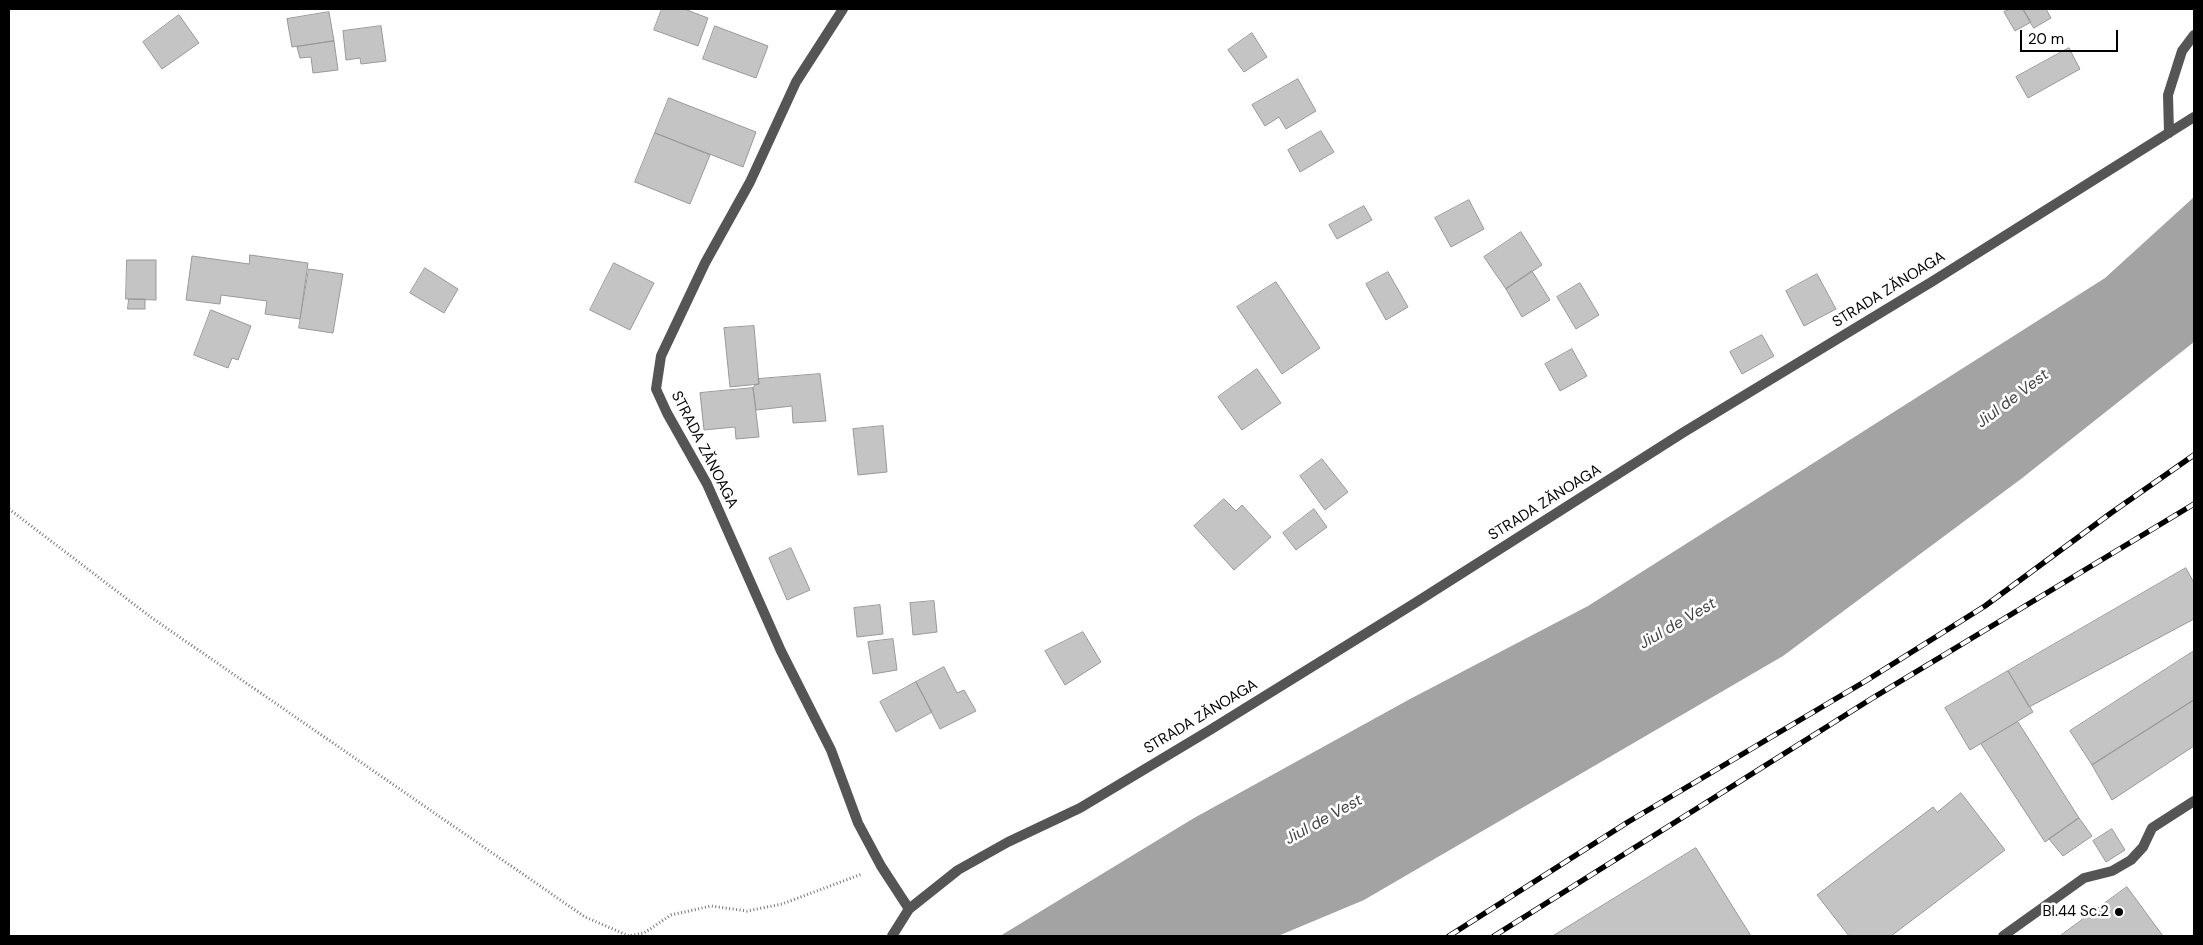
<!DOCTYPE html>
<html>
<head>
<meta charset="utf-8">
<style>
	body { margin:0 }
	#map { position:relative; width:2203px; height:945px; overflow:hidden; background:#fff; font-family:"DM Sans",sans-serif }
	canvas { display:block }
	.frame { position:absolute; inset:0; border:10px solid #000; pointer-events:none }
	.scale { position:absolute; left:2020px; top:30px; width:98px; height:22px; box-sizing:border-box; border:2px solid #000; border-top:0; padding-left:6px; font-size:15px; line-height:18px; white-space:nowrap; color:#000; -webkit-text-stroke:4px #fff; paint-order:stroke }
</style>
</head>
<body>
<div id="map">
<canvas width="2203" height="945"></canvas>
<div class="frame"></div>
<div class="scale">20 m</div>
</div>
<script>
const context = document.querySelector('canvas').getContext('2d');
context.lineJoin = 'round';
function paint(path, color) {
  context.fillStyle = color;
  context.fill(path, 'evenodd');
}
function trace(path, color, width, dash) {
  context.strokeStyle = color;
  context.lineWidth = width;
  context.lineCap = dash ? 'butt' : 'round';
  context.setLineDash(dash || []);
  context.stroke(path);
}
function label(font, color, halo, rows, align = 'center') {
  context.font = font + ' "DM Sans",sans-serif';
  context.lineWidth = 5;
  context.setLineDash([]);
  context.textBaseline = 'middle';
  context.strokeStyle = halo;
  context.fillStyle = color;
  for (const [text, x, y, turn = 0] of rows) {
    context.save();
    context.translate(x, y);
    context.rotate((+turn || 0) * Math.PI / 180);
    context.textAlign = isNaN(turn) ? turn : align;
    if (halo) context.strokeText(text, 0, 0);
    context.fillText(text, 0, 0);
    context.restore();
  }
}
paint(new Path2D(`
	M2194,197V342L2021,479L1783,656L1364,900L1278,936H1000L1194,818L1410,699L1588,606L2105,278Z`), '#a3a3a3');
const building = new Path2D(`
	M662,9H684L708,18L698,46L654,30Z
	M2010,9H2023L2031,22L2015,31L2004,12Z
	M2023,9H2046L2051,18L2034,28Z
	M329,12L334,41L292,47L287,19Z
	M179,15L199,43L162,69L143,42Z
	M381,26L386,61L361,64L360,58L346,60L343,31Z
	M715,26L768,46L756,78L703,59Z
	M1252,33L1267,57L1244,72L1228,50Z
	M334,41L338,70L313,73L311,57L300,58L297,47Z
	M2069,48L2080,69L2028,98L2016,77Z
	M1298,79L1316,111L1286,129L1279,117L1265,126L1252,105Z
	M669,98L756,132L743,167L655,133Z
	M1321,131L1334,152L1300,172L1288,150Z
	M655,133L710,155L690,204L635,182Z
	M1469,200L1484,229L1451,247L1435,218Z
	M1364,206L1372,220L1337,239L1329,225Z
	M1521,232L1542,265L1506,289L1484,257Z
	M250,255L308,263L300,319L265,314L267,301L221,295L220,304L186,300L192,256L249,264Z
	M127,260H156V300L126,299Z
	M614,263L654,283L630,330L590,310Z
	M425,268L458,289L444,313L410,293Z
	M309,269L343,274L333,333L299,328Z
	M1532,271L1550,300L1522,317L1506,289Z
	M1388,272L1408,307L1386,320L1366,284Z
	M1817,274L1836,309L1804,326L1786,291Z
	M1276,282L1320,348L1282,374L1237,307Z
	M1580,283L1599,315L1576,329L1557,297Z
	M129,299H145V309H128Z
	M211,310L251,326L238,360L232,358L228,368L194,355Z
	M754,326L759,384L730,387L724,328Z
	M1762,335L1774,356L1742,374L1730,352Z
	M1572,349L1587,376L1560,391L1545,364Z
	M1257,369L1281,403L1242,430L1218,397Z
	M820,374L826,421L793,423L792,406L756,410L753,388L755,385L759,384L758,379Z
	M753,388L759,437L736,439L735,427L704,430L700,393Z
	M883,426L887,472L858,475L853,429Z
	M1322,459L1348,492L1325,510L1300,476Z
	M1224,499L1236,511L1242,505L1271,537L1234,570L1194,526Z
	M1314,509L1327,527L1296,550L1283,533Z
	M791,548L810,590L787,600L769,558Z
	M2186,568L2194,583V619L2029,707L2008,671Z
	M934,601L937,632L913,635L910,603Z
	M880,605L883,634L857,637L854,608Z
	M1083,632L1101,662L1065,685L1045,651Z
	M893,639L897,670L873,674L868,642Z
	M2194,651V700L2092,765L2070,731Z
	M944,667L957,693L964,690L976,711L940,729L916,682Z
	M2008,671L2033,712L1970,750L1945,708Z
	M916,682L932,712L896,732L880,702Z
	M2194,700V746L2112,800L2092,765Z
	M2018,722L2079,818L2045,842L1981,744Z
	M1961,793L2005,850L1891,936H1849L1817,895L1933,807L1937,812Z
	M2079,818L2092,836L2063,856L2049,839Z
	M2112,829L2125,850L2106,862L2093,841Z
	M1696,848L1751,936H1553Z
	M2127,887L2163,936H2060Z`);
paint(building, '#c4c4c4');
trace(building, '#999', 1);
trace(new Path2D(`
	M9,509L152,618L585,917L629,936L644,933L671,915L711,906L747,911L782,904L862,874`), '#777', 3, [1, 2.5]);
trace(new Path2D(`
	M2003,936L2084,878L2112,871L2131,860L2143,847L2152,828L2194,801`), '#555', 10);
trace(new Path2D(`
	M843,9L796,82L750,182L705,263L661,356L656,389L667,413L707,484L781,651L831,750L858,823L881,866L909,909
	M2169,133L2168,95L2182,51L2194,35
	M892,936L909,909L958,870L1008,842L1080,808L1210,730L1415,603L1684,432L1933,281L2194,117`), '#555', 10);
const rail = new Path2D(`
	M1449,936L1628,822L1864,682L1985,606L2111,513L2194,455
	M1494,936L1871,699L2194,504`);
trace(rail, '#000', 5.5);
trace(rail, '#fff', 4, [11]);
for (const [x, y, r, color] of [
	[2119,912,5,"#000"]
]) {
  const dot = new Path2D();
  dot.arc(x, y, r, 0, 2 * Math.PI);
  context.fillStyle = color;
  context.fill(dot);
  trace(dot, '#fff', 2);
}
label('15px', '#000', '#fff', [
	["STRADA ZĂNOAGA",1889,290,-32],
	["STRADA ZĂNOAGA",704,450,63],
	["STRADA ZĂNOAGA",1545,503,-32],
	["STRADA ZĂNOAGA",1201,717,-31]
]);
label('15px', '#000', '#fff', [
	["Bl.44 Sc.2",2109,912]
], 'right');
label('italic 16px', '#444', '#fff', [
	["Jiul de Vest",2013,399,-37],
	["Jiul de Vest",1678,624,-30],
	["Jiul de Vest",1324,820,-29]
]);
</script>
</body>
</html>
